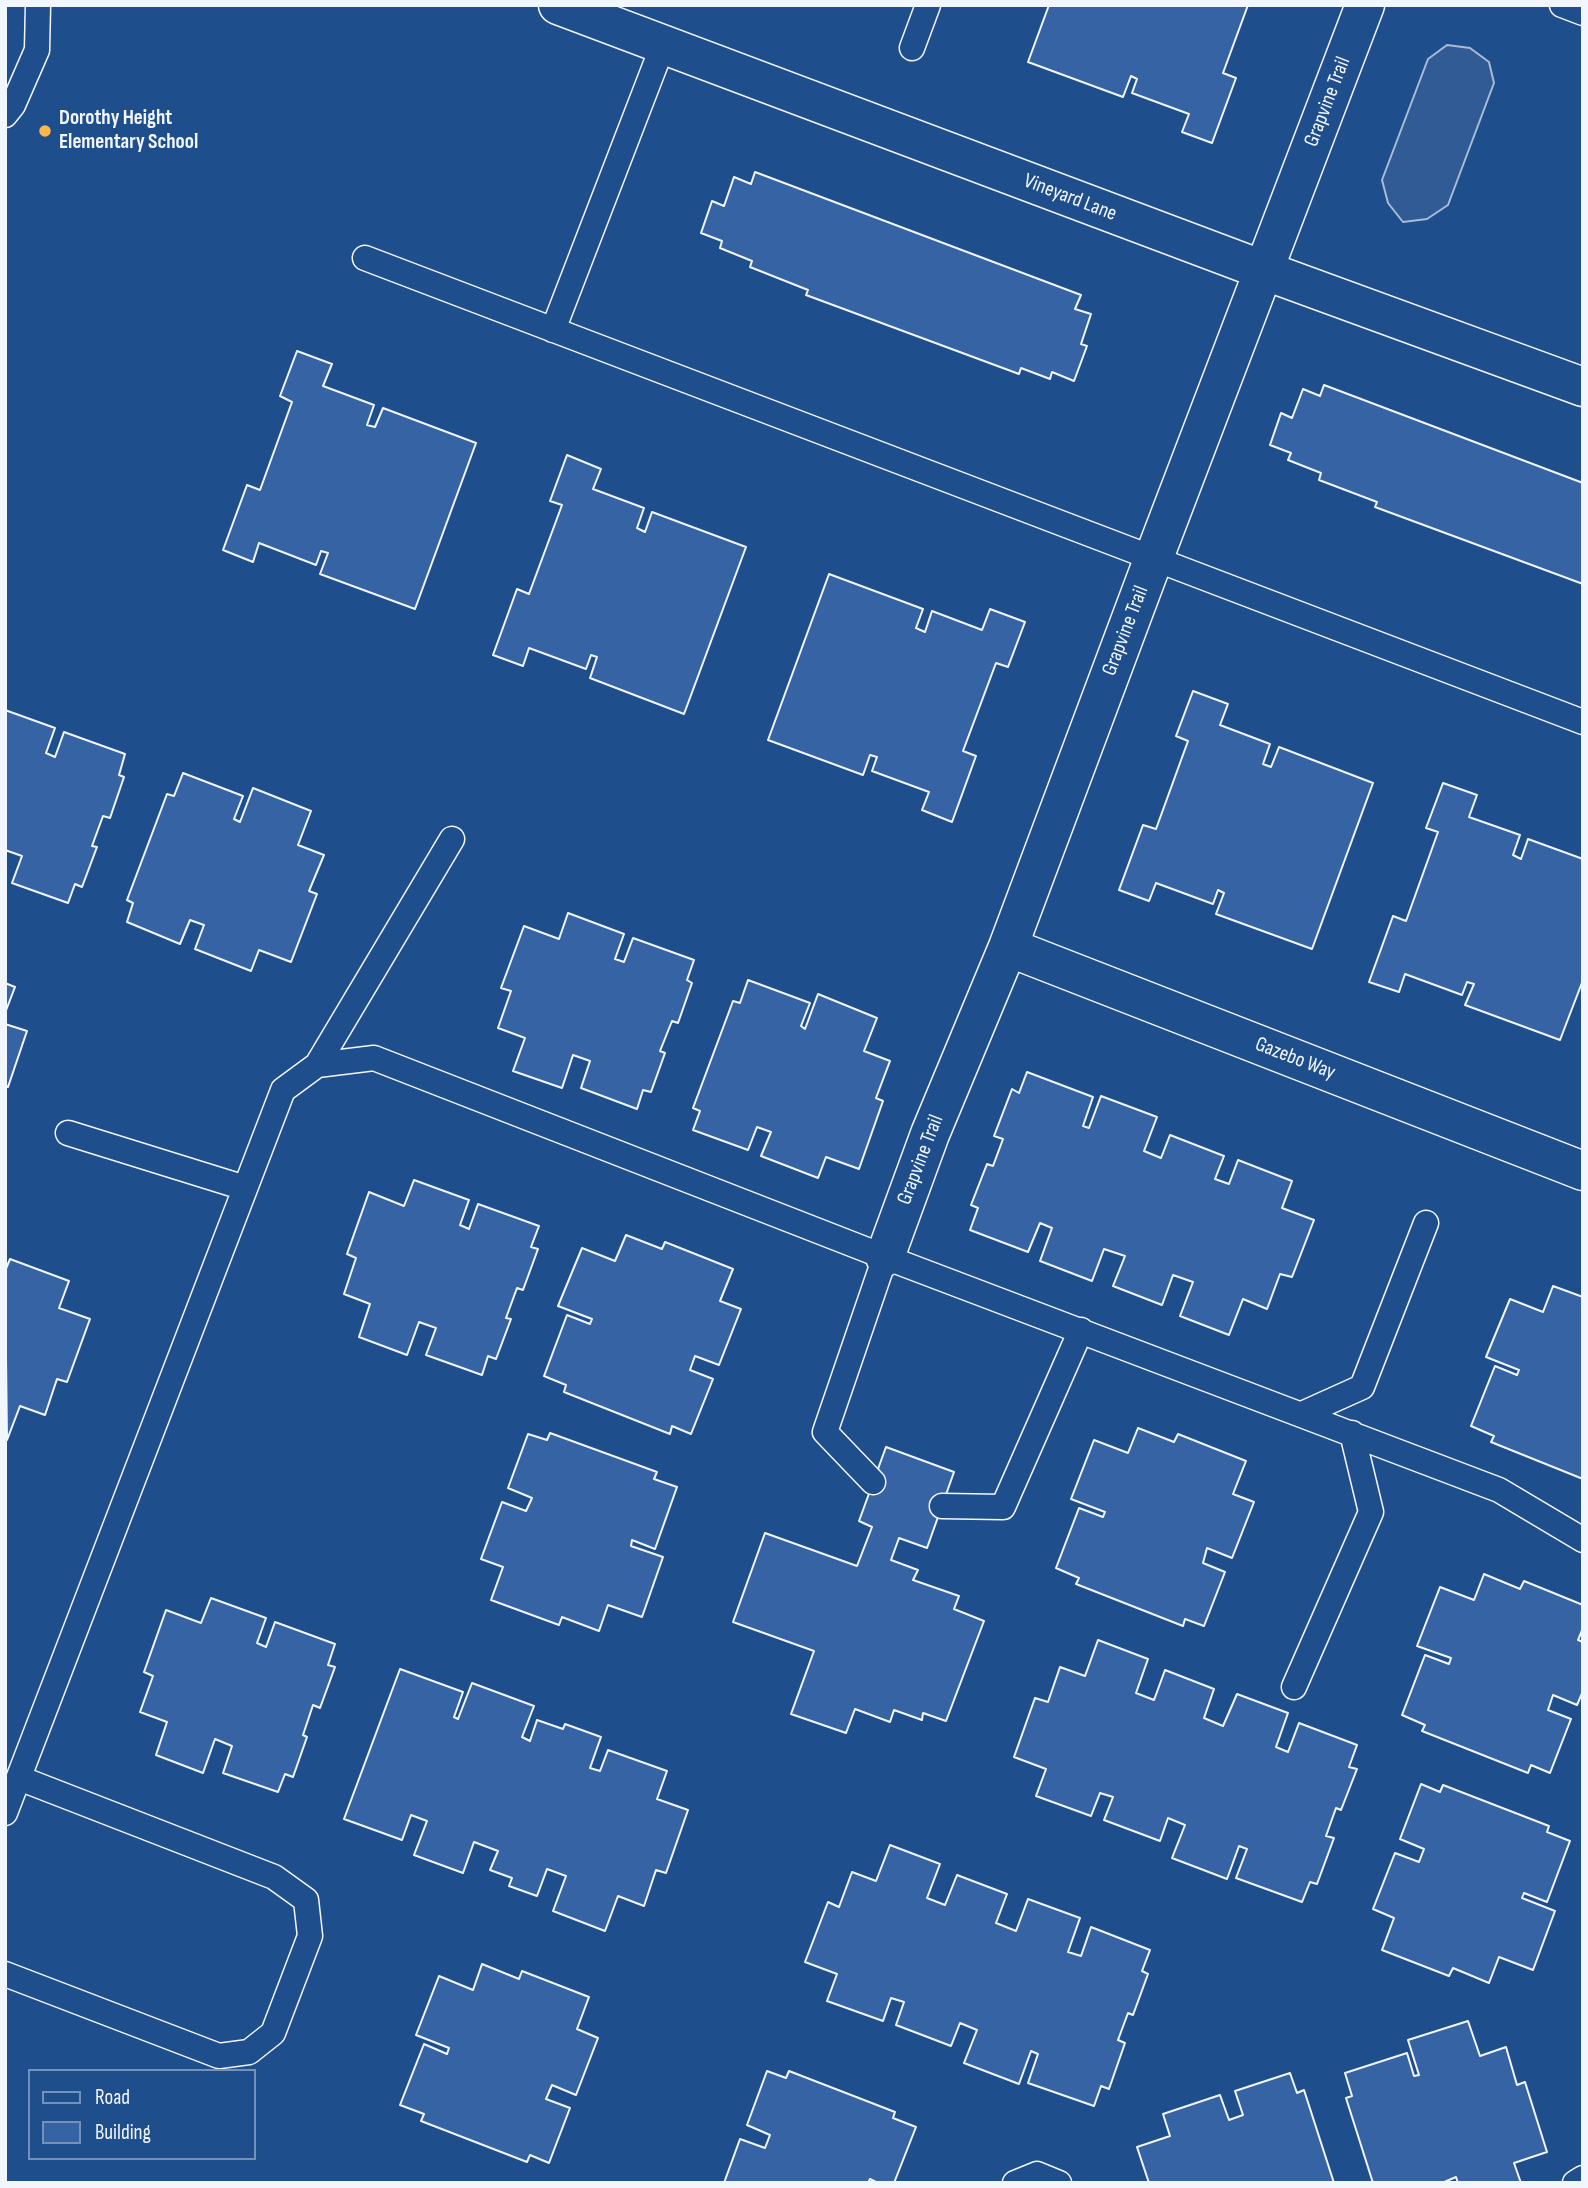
<!DOCTYPE html>
<html>
<head>
<meta charset="utf-8">
<style>
	body { margin:0 }
	#map { position:relative; width:1588px; height:2188px; overflow:hidden; background:#1f4e8c; font-family:"Sofia Sans Condensed",sans-serif }
	canvas { display:block }
	.frame { position:absolute; inset:0; border:7px solid #f2f6ff; pointer-events:none }
	.legend { position:absolute; left:28px; top:2069px; width:228px; height:91px; box-sizing:border-box; background:#1f4e8c; border:2px solid #7391ba; margin:0; padding:9px 12px; list-style:none; font-size:21px; color:#f2f6ff }
	.legend li { display:flex; align-items:center; gap:14px; height:35px }
	.legend b { width:35px; border:2px solid #7391ba }
</style>
</head>
<body>
<div id="map">
<canvas width="1588" height="2188"></canvas>
<div class="frame"></div>
<ul class="legend">
<li><b style="height:9px;background:#1f4e8c"></b>Road</li>
<li><b style="height:19px;background:#3563a3"></b>Building</li>
</ul>
</div>
<script>
const context = document.querySelector('canvas').getContext('2d');
context.lineJoin = 'round';
function paint(path, color) {
  context.fillStyle = color;
  context.fill(path, 'evenodd');
}
function trace(path, color, width, dash) {
  context.strokeStyle = color;
  context.lineWidth = width;
  context.lineCap = dash ? 'butt' : 'round';
  context.setLineDash(dash || []);
  context.stroke(path);
}
function label(font, color, halo, rows, align = 'center') {
  context.font = font + ' "Sofia Sans Condensed",sans-serif';
  context.lineWidth = 5;
  context.setLineDash([]);
  context.textBaseline = 'middle';
  context.strokeStyle = halo;
  context.fillStyle = color;
  for (const [text, x, y, turn = 0] of rows) {
    context.save();
    context.translate(x, y);
    context.rotate((+turn || 0) * Math.PI / 180);
    context.textAlign = isNaN(turn) ? turn : align;
    if (halo) context.strokeText(text, 0, 0);
    context.fillText(text, 0, 0);
    context.restore();
  }
}
const built = new Path2D(`
	M1447,45L1470,48L1489,62L1494,83L1448,205L1427,219L1403,222L1388,203L1382,180L1428,59Z`);
paint(built, '#305b95');
trace(built, '#a8bbd7', 2);
const building = new Path2D(`
	M1049,5H1248L1223,73L1236,78L1212,143L1182,132L1189,114L1132,93L1137,79L1131,76L1123,97L1028,62Z
	M755,172L1081,295L1075,309L1091,314L1081,344L1087,346L1074,381L1052,372L1050,379L1021,368L1019,374L806,295L808,290L750,267L752,261L720,248L722,241L701,233L712,201L724,206L734,177L751,184Z
	M297,351L332,364L323,386L374,405L367,425L375,427L383,408L476,443L415,609L320,574L328,553L321,551L316,565L259,543L253,562L223,550L247,485L260,490L292,402L280,396Z
	M1324,385L1583,483V584L1375,507L1377,502L1319,480L1321,473L1288,460L1291,453L1270,445L1281,413L1292,418L1303,389L1320,396Z
	M567,455L601,469L593,489L644,508L637,528L645,532L652,512L746,547L684,714L590,678L597,657L591,655L586,669L529,648L523,666L493,655L517,589L529,594L562,505L550,501Z
	M829,574L923,609L916,628L925,632L932,611L982,630L990,609L1025,622L1008,667L996,663L963,751L976,756L952,822L922,810L929,792L872,771L877,757L870,755L863,775L768,740Z
	M1193,691L1228,704L1220,725L1270,744L1263,764L1271,767L1279,747L1373,783L1312,949L1216,914L1224,893L1218,890L1213,904L1156,883L1149,901L1119,890L1143,825L1156,829L1188,741L1176,736Z
	M5,710L55,728L46,753L55,757L64,732L125,754L119,775L124,777L110,818L103,816L92,846L97,847L82,887L75,884L68,903L12,883L22,856L5,850Z
	M183,773L243,796L234,819L240,822L253,788L311,811L298,845L324,855L309,891L317,894L291,962L259,950L251,971L195,949L204,925L190,920L180,944L127,922L133,903L127,900L167,794L174,796Z
	M1443,783L1477,795L1469,817L1520,835L1513,855L1521,859L1528,839L1583,859V980L1560,1040L1465,1005L1474,984L1467,982L1462,995L1405,974L1399,992L1369,982L1393,916L1406,921L1438,832L1426,828Z
	M568,913L624,934L615,959L624,962L633,938L694,960L687,980L692,983L678,1023L672,1021L660,1051L665,1053L651,1092L643,1090L637,1109L581,1088L590,1061L573,1055L562,1088L513,1071L525,1038L498,1028L511,991L501,988L524,926L559,939Z
	M748,980L810,1003L801,1026L805,1029L818,994L877,1018L864,1051L890,1061L876,1098L883,1101L859,1169L826,1157L818,1178L761,1156L771,1132L757,1127L748,1150L693,1130L700,1111L693,1108L733,1001L740,1003Z
	M5,983L15,987L5,1013Z
	M5,1024L27,1031L8,1087L5,1086Z
	M1027,1072L1093,1097L1083,1126L1089,1128L1101,1096L1157,1117L1144,1151L1161,1158L1170,1135L1224,1156L1215,1179L1229,1184L1238,1160L1292,1181L1282,1208L1314,1220L1292,1277L1280,1274L1267,1309L1243,1299L1229,1335L1180,1316L1193,1282L1173,1275L1162,1305L1113,1286L1125,1256L1104,1249L1092,1281L1040,1261L1052,1228L1040,1223L1028,1252L970,1230L978,1208L971,1205L987,1164L993,1166L1003,1139L994,1136L1012,1089L1019,1093Z
	M414,1180L469,1200L460,1225L469,1229L478,1204L539,1226L531,1247L538,1249L523,1290L517,1288L506,1318L511,1319L496,1359L488,1356L482,1375L426,1355L436,1328L419,1322L407,1355L359,1337L370,1304L344,1294L356,1258L347,1254L369,1192L404,1206Z
	M626,1235L662,1249L665,1242L733,1269L720,1301L741,1309L719,1365L695,1356L690,1370L713,1379L691,1434L672,1426L670,1434L564,1392L566,1385L544,1376L567,1315L590,1324L592,1319L558,1306L582,1248L615,1261Z
	M10,1259L69,1281L59,1308L90,1319L67,1382L57,1379L45,1415L20,1406L7,1440L5,1271Z
	M1553,1286L1583,1297V1479L1491,1442L1494,1436L1471,1426L1495,1366L1517,1375L1519,1370L1486,1357L1510,1299L1543,1312Z
	M1138,1428L1174,1442L1178,1434L1246,1461L1233,1494L1254,1502L1232,1558L1207,1548L1203,1563L1225,1572L1204,1626L1185,1619L1183,1626L1076,1584L1079,1578L1056,1568L1079,1508L1103,1517L1105,1512L1071,1499L1094,1440L1128,1453Z
	M550,1433L657,1472L654,1479L677,1487L655,1549L632,1540L631,1546L663,1557L642,1617L608,1605L599,1631L562,1617L559,1625L491,1600L503,1567L481,1559L502,1502L526,1511L532,1498L508,1488L528,1434L547,1440Z
	M886,1447L954,1472L927,1548L899,1538L891,1560L918,1570L913,1580L959,1596L954,1609L984,1621L946,1721L923,1713L922,1720L894,1710L890,1722L855,1709L846,1733L791,1714L814,1651L733,1622L765,1533L857,1566L872,1527L859,1521Z
	M1484,1574L1520,1589L1524,1581L1583,1605V1628L1578,1640L1583,1642V1691L1577,1705L1553,1695L1548,1710L1571,1719L1550,1773L1531,1765L1528,1773L1422,1731L1425,1725L1402,1715L1425,1655L1449,1664L1451,1658L1417,1646L1440,1587L1474,1600Z
	M211,1598L266,1618L257,1643L266,1647L275,1622L335,1644L328,1665L335,1667L320,1708L313,1705L303,1735L307,1737L293,1777L285,1774L278,1792L223,1773L232,1746L215,1739L203,1773L156,1755L167,1722L140,1712L153,1676L144,1672L166,1610L201,1623Z
	M1098,1640L1148,1659L1136,1693L1154,1700L1165,1670L1214,1689L1204,1718L1223,1726L1237,1694L1288,1713L1276,1747L1288,1752L1299,1723L1357,1745L1349,1767L1357,1769L1341,1810L1336,1808L1326,1836L1334,1838L1317,1884L1310,1882L1302,1902L1236,1878L1247,1849L1239,1846L1227,1879L1172,1858L1185,1825L1168,1818L1160,1841L1104,1820L1113,1797L1100,1793L1091,1816L1036,1796L1046,1769L1014,1757L1035,1698L1048,1702L1060,1667L1085,1676Z
	M400,1669L463,1692L454,1717L458,1719L472,1683L534,1706L522,1737L530,1741L537,1720L563,1729L565,1724L601,1737L590,1768L600,1771L608,1750L667,1771L657,1799L688,1810L666,1873L656,1870L644,1906L618,1896L605,1931L553,1911L566,1876L547,1869L537,1896L509,1886L512,1878L490,1870L498,1851L474,1842L463,1873L414,1855L427,1821L411,1815L402,1840L344,1819Z
	M1421,1784L1440,1792L1443,1785L1549,1826L1547,1832L1570,1841L1547,1902L1524,1893L1522,1898L1555,1911L1533,1970L1499,1957L1489,1983L1453,1968L1449,1976L1382,1950L1394,1918L1373,1909L1395,1853L1419,1862L1424,1849L1400,1839Z
	M890,1845L940,1864L927,1898L945,1905L957,1875L1007,1894L996,1923L1016,1931L1028,1899L1080,1918L1068,1952L1081,1956L1091,1927L1150,1950L1142,1971L1148,1974L1133,2015L1128,2013L1118,2040L1125,2043L1109,2089L1101,2086L1094,2106L1028,2083L1038,2054L1031,2051L1019,2084L964,2063L977,2030L960,2023L951,2046L896,2025L904,2002L891,1998L883,2021L827,2001L837,1974L805,1962L828,1902L839,1907L852,1872L876,1881Z
	M482,1964L519,1979L522,1971L589,1997L577,2029L598,2038L576,2095L552,2085L546,2099L570,2108L549,2163L530,2155L527,2162L421,2121L424,2114L400,2105L424,2044L447,2054L449,2048L416,2035L439,1976L473,1990Z
	M1468,2021L1480,2056L1506,2047L1517,2085L1525,2082L1547,2152L1514,2163L1521,2183H1458L1456,2177L1442,2183H1373L1346,2098L1352,2096L1345,2073L1407,2053L1414,2076L1419,2075L1408,2040Z
	M767,2071L786,2078L789,2071L895,2112L893,2118L916,2127L894,2183H878L870,2179L868,2183H724L740,2139L765,2148L770,2135L747,2125Z
	M1290,2073L1297,2093L1304,2090L1334,2183H1149L1137,2147L1170,2136L1163,2114L1220,2095L1229,2120L1243,2115L1235,2091Z`);
paint(building, '#3563a3');
trace(building, '#f2f6ff', 2);
const service = new Path2D(`
	M1562,5L1583,13
	M912,48L928,5
	M5,115L13,105L37,50L38,5
	M365,258L1583,722
	M553,330L663,45
	M317,1065L452,839
	M68,1133L245,1188
	M1302,1414L1362,1387L1426,1223
	M873,1482L825,1432L885,1257
	M942,1506L1003,1507L1081,1330
	M1294,1687L1371,1512L1352,1433
	M5,1813L283,1090L317,1065L374,1058L885,1257L1499,1490L1583,1540
	M5,1974L219,2056L249,2052L273,2033L310,1936L306,1900L274,1877L19,1778
	M1015,2183L1037,2174L1059,2183
	M1575,2183L1583,2178`);
const minor = new Path2D(`
	M558,5L1263,270L1583,387
	M1008,947L1583,1171
	M885,1257L930,1134L1008,947L1153,560L1365,5`);
trace(service, '#f2f6ff', 27);
trace(minor, '#f2f6ff', 41);
trace(service, '#1f4e8c', 24);
trace(minor, '#1f4e8c', 38);
for (const [x, y, r, color] of [
	[45,131,7,"#ffb74d"]
]) {
  const dot = new Path2D();
  dot.arc(x, y, r, 0, 2 * Math.PI);
  context.fillStyle = color;
  context.fill(dot);
  trace(dot, '#1f4e8c', 2.5);
}
label('21px', '#f2f6ff', '#1f4e8c', [
	["Grapvine Trail",1328,102,-69],
	["Vineyard Lane",1070,198,21],
	["Grapvine Trail",1126,631,-69],
	["Gazebo Way",1295,1059,21],
	["Grapvine Trail",921,1160,-69]
]);
label('bold 21px', '#f2f6ff', '#1f4e8c', [
	["Dorothy Height",59,119],
	["Elementary School",59,143]
], 'left');
</script>
</body>
</html>
